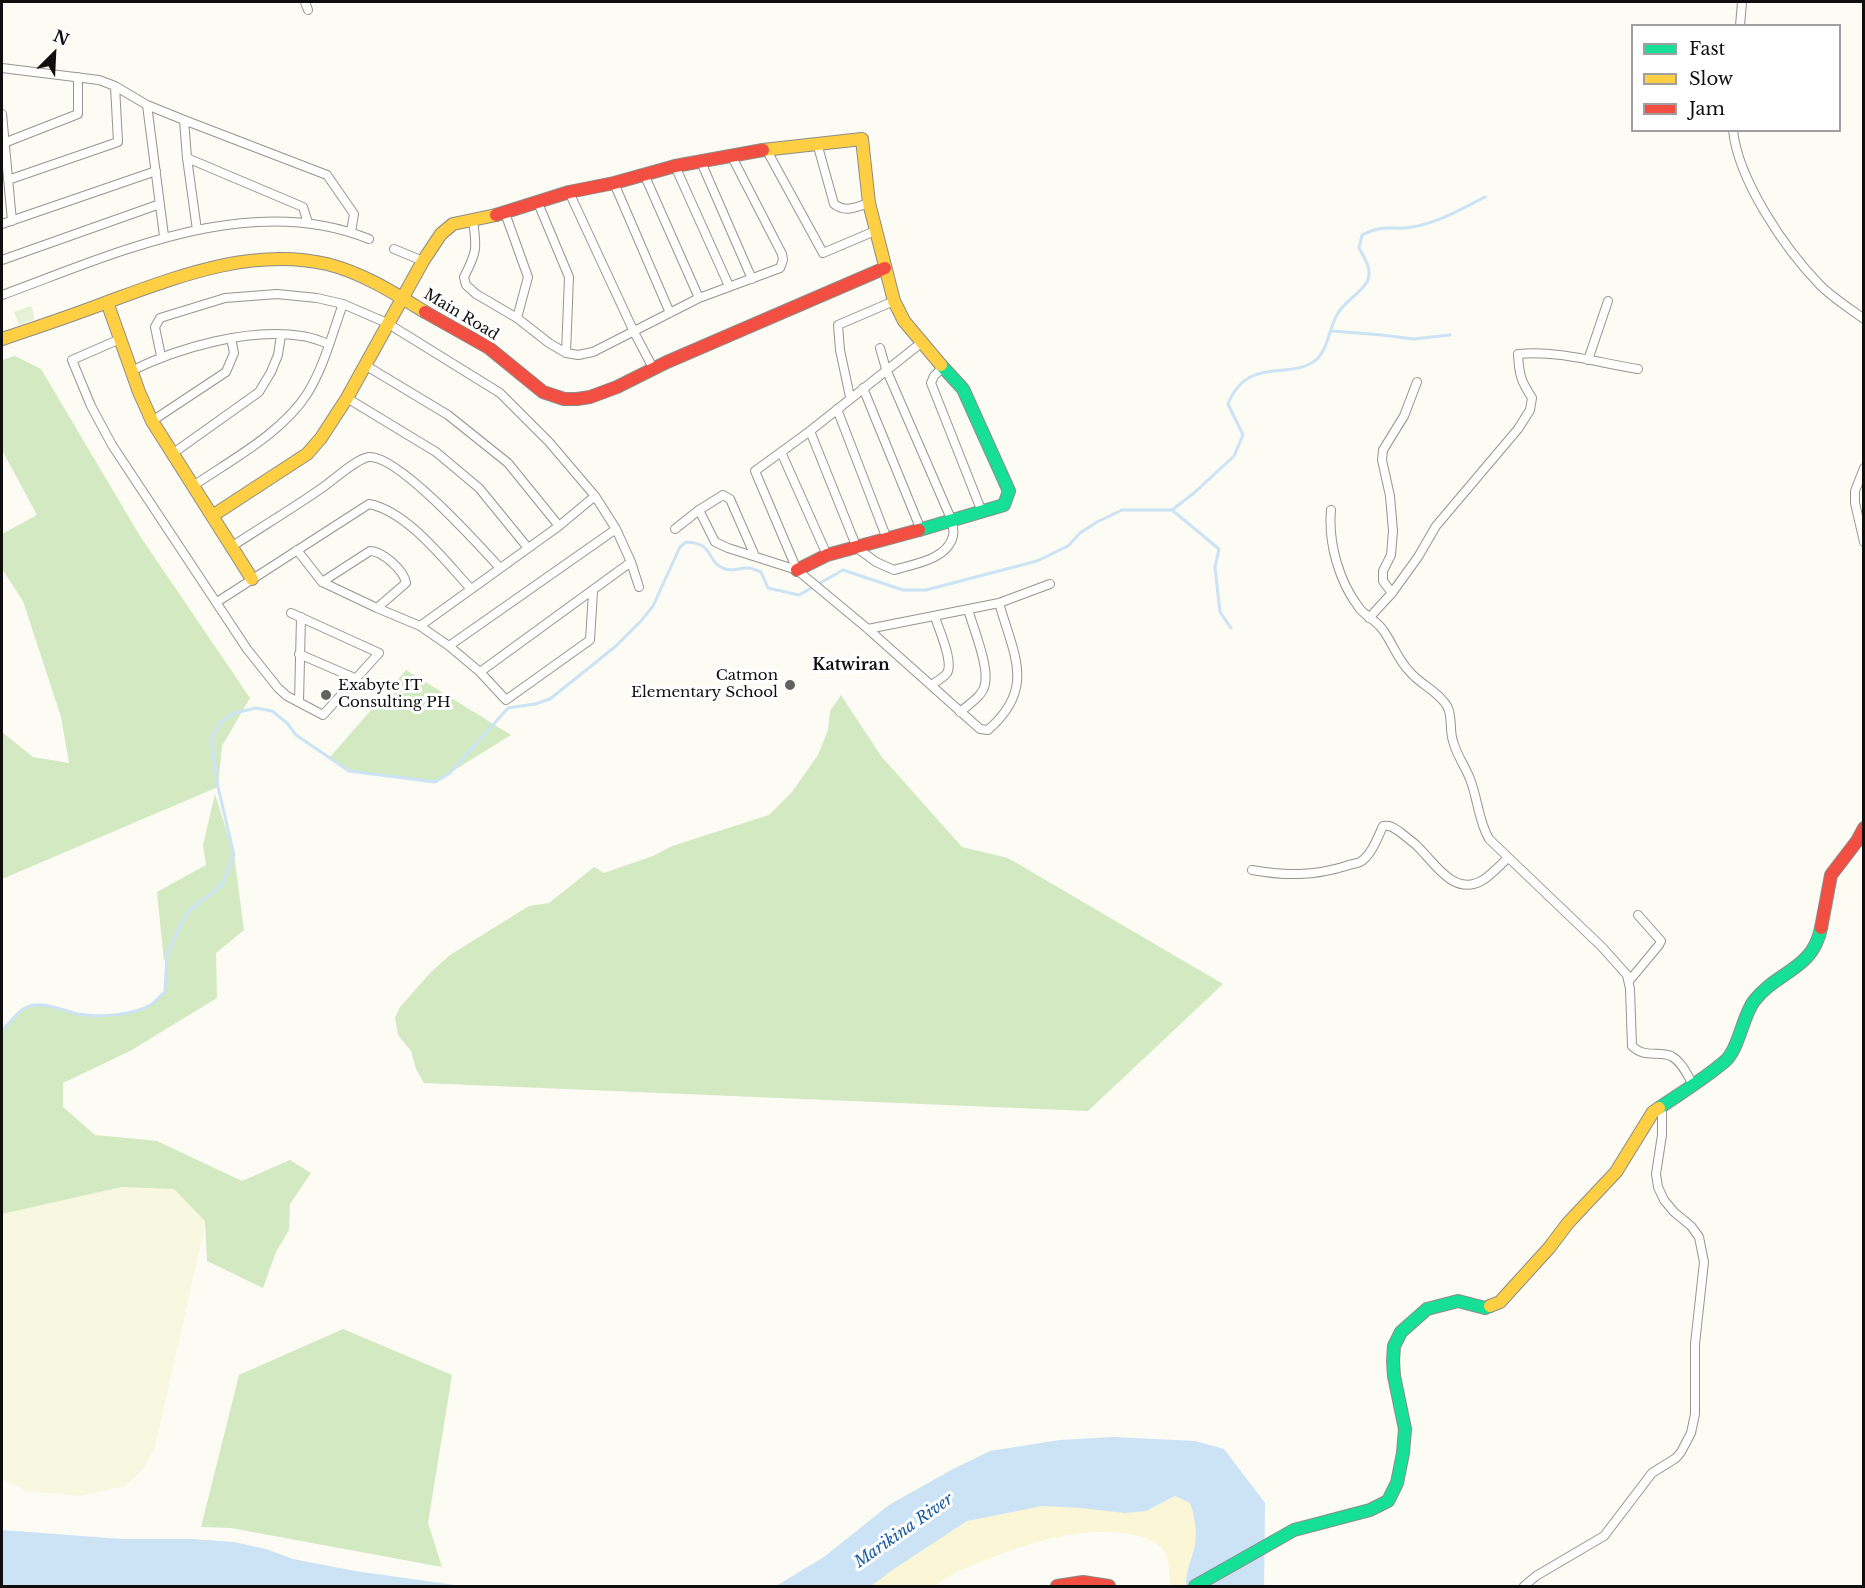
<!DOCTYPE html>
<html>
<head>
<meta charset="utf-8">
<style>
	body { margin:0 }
	#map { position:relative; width:1865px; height:1588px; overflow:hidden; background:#fcfbf4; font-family:"Libre Baskerville",serif }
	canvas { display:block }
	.frame { position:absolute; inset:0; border:3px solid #0f0f0f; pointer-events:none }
	.legend { position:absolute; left:1631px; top:24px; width:210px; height:108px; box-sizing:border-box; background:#fff; border:2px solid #9f9f9f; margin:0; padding:8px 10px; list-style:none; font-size:18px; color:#0f0f0f }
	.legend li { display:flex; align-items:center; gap:12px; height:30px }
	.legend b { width:30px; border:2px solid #9f9f9f }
	.north { position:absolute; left:24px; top:24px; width:60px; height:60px; -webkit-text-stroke:4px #fff; paint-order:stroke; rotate:24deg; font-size:16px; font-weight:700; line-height:24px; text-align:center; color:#0f0f0f }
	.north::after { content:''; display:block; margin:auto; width:21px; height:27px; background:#0f0f0f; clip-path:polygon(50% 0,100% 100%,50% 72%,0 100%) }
</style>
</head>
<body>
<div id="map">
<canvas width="1865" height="1588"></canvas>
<div class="frame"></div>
<ul class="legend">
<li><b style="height:8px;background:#16e098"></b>Fast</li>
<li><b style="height:8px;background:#ffcf43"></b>Slow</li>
<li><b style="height:8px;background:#f24e42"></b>Jam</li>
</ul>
<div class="north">N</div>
</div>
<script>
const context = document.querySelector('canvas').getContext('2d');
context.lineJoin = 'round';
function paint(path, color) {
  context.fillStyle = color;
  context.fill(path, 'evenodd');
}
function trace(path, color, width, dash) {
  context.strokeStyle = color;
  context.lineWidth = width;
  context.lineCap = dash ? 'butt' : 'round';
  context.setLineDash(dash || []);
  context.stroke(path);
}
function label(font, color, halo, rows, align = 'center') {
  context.font = font + ' "Libre Baskerville",serif';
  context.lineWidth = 6;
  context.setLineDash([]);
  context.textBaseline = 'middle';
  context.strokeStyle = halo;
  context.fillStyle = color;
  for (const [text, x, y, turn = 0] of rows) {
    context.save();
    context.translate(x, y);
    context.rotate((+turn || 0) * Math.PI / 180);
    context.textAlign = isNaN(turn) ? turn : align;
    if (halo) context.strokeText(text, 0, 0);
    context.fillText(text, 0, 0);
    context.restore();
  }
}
paint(new Path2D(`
	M122,1187L174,1189L206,1221L155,1447L144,1468L125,1486L80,1496L27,1491L2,1479V1214Z`), '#f8f8e1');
paint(new Path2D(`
	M31,306L35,319L19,325L14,312Z`), '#e3f2d4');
paint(new Path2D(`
	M15,356L41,369L140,536L250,698L222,746L218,787L2,879V732L33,757L69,763L61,717L23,601L2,569V534L37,515L2,450V360Z
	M406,670L511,735L435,782L349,771L330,757Z
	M841,695L881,756L962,847L1008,858L1223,984L1088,1111L424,1083L416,1069L411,1051L398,1035L395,1018L400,1007L431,972L450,955L529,906L549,903L594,867L604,873L653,856L672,846L769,815L792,792L818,755L828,730L830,711Z
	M215,794L234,855L244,930L216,953L217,998L130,1051L63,1083V1107L95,1135L157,1141L242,1181L290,1160L311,1173L290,1204L289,1230L276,1252L263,1288L207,1261L205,1221L174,1189L122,1187L2,1214V1031C9,1023 16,1013 25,1008C41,1000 58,1009 74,1013C95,1018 133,1016 151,1004C156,1002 161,996 165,992L167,956L164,961L157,892L206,865L203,845Z
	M343,1329L452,1375L428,1523L442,1567L231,1528L201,1527L239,1375Z`), '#d3e9c2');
paint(new Path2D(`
	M1175,1496L1190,1503C1195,1517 1197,1530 1195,1545C1192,1559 1185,1572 1186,1586H1171C1169,1574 1170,1556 1161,1547C1150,1537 1136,1535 1123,1533C1066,1526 1010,1550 958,1571C949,1575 940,1585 931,1586C913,1588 889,1586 871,1586L894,1569L967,1521L1042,1506L1146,1511Z`), '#fbf6d6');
paint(new Path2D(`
	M1114,1437L1195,1441L1224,1449L1265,1503L1264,1586H1186C1185,1572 1192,1559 1195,1545C1197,1530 1195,1517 1190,1503L1175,1496L1146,1511L1125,1513L1081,1508L1042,1506L967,1521L894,1569L871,1586H776L824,1557L889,1505L951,1470L990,1451L1060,1440Z
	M2,1530L122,1539H192L234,1542L266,1549L293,1559L355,1571L462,1586H2Z`), '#cbe3f5');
trace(new Path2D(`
	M1332,331L1382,335L1413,339L1450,335
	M1172,510L1219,549L1215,567L1220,612L1231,628
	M2,1031C9,1023 16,1013 25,1008C41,1000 59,1009 74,1013C95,1018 133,1016 152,1004C156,1001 161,995 165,992L167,955L178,930L189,911L222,885L234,855L218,787L211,739L221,722L234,713L256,708L272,711L287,723L296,735L349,771L435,782L450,773L508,708L535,704L550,699L616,646L641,621L653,606L680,547L686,542C716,543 705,562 725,569C733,572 740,567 748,568C752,568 758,571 761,572L768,588L799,595L843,570L903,590H926L1037,561L1068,546L1080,533L1097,522L1122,510H1172L1194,493L1234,456L1243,435L1228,404C1248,354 1291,382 1317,359C1328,349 1330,325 1338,313C1345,301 1360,294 1367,282C1373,270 1365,259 1359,248L1362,235C1385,223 1390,231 1412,227C1438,223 1461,209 1485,197`), '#cbe3f5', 3);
const street = new Path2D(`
	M305,2L308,10
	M1740,26L1742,2
	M2,68L99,80L115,86L147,105L184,120L327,175L354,214L351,232
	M147,105L164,236
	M2,114L12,221
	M184,120L187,158L197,230
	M1733,130C1738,180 1785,249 1820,285C1833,298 1849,308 1864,319
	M4,143L78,114V77
	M817,143L834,204C846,213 856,207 869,203
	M766,149L823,253L875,231
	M187,158L303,207L308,223
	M701,162L752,279
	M675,166L729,286
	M644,174L699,298
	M8,180L118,142L115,86
	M614,183L670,313
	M569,192L634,332L653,368
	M538,203L569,277L566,353
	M505,213L528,277L517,318
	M473,221C477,248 477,252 464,277L466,285L476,294L517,318L549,343L566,353L578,355L593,352L699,298L780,268L783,260L782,254L731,155
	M2,224L156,171
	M394,249L423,261
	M2,260L160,204
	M2,295C115,254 249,190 369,239
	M120,339L72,360L91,406L112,445L247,649L278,688L287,696L323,715L379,653L291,613
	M161,356L155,327L160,318L225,298L277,294L317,298L343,304L387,323L500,393L549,442L595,496L616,529L631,562L639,587
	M1588,360L1608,301
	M365,365L448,415L508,463L559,526
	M943,367L934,376L931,383L982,512
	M131,371C180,347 248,328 302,336C311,337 320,341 329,344
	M863,388L921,530
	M850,397L840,350L838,325L894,301
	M347,398L436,452L479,488L528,548
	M837,409L887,539
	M152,421L226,372L234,353L231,338
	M810,431L857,548L876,562L894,570C913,564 947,560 953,536C954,532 953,526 952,521L886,369L880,348
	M781,452L827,555
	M172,454L259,392L271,372L278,355L281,335
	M1864,468L1855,491V503L1864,542
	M193,486C231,460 282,433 307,394C324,367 332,334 343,304
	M699,510L715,542L728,548L797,570L868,629L980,729L988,730C1036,688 1014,656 999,603
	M1331,510C1328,543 1339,582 1360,609C1367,617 1377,621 1383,630C1393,644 1398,660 1410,672C1421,685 1438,691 1447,706C1453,716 1449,730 1453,741C1456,754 1465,766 1470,779C1478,799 1478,820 1489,839L1602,947L1627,975L1630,989L1632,1046C1645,1059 1658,1050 1671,1056C1681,1061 1687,1074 1692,1083
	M675,529L699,510L723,495L730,499L755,556
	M231,547C260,528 290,510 319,490C332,482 355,459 369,457C398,455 479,545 500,568
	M297,550L322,582L377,608L420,626L449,646L480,672L506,700L590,640L593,592
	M797,570L755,471L810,431L921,343
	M322,582L370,551C382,551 404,570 406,583L377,608
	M1392,593L1383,581V571L1391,555L1393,531L1390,496L1382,460L1383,450L1404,416L1417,382
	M217,602L369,504C407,511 445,561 471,589
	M1369,618L1392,593L1418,557L1436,526L1518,429L1530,410L1532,398C1521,381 1519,375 1518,354C1558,350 1599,363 1638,369
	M420,626L559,526L595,496
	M868,629L999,603L1050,584
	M449,646L616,529
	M299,654L357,679
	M480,672L631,562
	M931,685C936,682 943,678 947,673C954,662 939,630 935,617
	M299,702L301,617
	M960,712C969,704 983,696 985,684C989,665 973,628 968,609
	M1252,870C1285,876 1314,876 1346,866C1350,864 1356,864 1360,862C1371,856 1378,837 1383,826C1391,825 1394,828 1400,832C1405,836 1410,840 1415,844C1434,861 1453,898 1483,880C1492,874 1500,865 1508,858
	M1629,981L1659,945L1661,941L1638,915
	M1524,1586L1536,1576L1604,1536L1652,1473L1676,1458L1681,1452L1691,1433L1695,1414V1344L1704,1262L1699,1237L1691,1226L1674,1212L1664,1200L1658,1187L1656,1174L1662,1135V1105`);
const fast = new Path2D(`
	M919,530L1004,505L1009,491L963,389L941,365
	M1659,1108C1681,1093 1704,1079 1724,1062C1739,1050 1742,1017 1754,1001C1777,971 1813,970 1821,928
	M1195,1586L1294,1530L1370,1510L1388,1501L1397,1483L1403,1453L1405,1429L1394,1376L1393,1361L1394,1346L1401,1332L1427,1309L1458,1301L1485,1308L1490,1306`);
const slow = new Path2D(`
	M763,150L862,139L869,203L894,301L904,321L941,365
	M107,302L139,392L152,421L252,579
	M2,339C38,327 74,315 110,301C179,276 252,247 327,264C363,273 394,293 425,312
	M212,516L307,454L321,438L347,398L423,261L441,234L453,224L496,215
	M1490,1306L1500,1302L1549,1248L1568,1223L1616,1172L1653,1112L1659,1108`);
const jam = new Path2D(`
	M496,215L569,192L614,183L675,166L763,150
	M425,312L489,348L543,392L564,399H577L590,397L617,387L667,362L885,268
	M797,570L827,555L919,530
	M1821,928L1831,875L1857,841L1864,828
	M1057,1586L1083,1582L1109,1586`);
trace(street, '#969592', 10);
trace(fast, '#8c8c89', 14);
trace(slow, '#8c8c89', 14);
trace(jam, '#8c8c89', 14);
trace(street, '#fffefd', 8);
trace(fast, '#16e098', 12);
trace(slow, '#ffcf43', 12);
trace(jam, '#f24e42', 12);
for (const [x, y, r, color] of [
	[790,685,6,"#62625f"],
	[326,695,6,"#62625f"]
]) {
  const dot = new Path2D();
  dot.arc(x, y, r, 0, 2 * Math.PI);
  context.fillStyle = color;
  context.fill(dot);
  trace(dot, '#fff', 2);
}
label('15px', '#0f0f0f', '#fff', [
	["Main Road",461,315,31]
]);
label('15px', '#0f0f0f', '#fff', [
	["Catmon",778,676],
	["Elementary School",778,693],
	["Exabyte IT",338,686,"left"],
	["Consulting PH",338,703,"left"]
], 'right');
label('bold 16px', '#0f0f0f', '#fff', [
	["Katwiran",851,665]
]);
label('italic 16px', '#185aa1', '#fff', [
	["Marikina River",904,1531,-35]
]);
</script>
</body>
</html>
